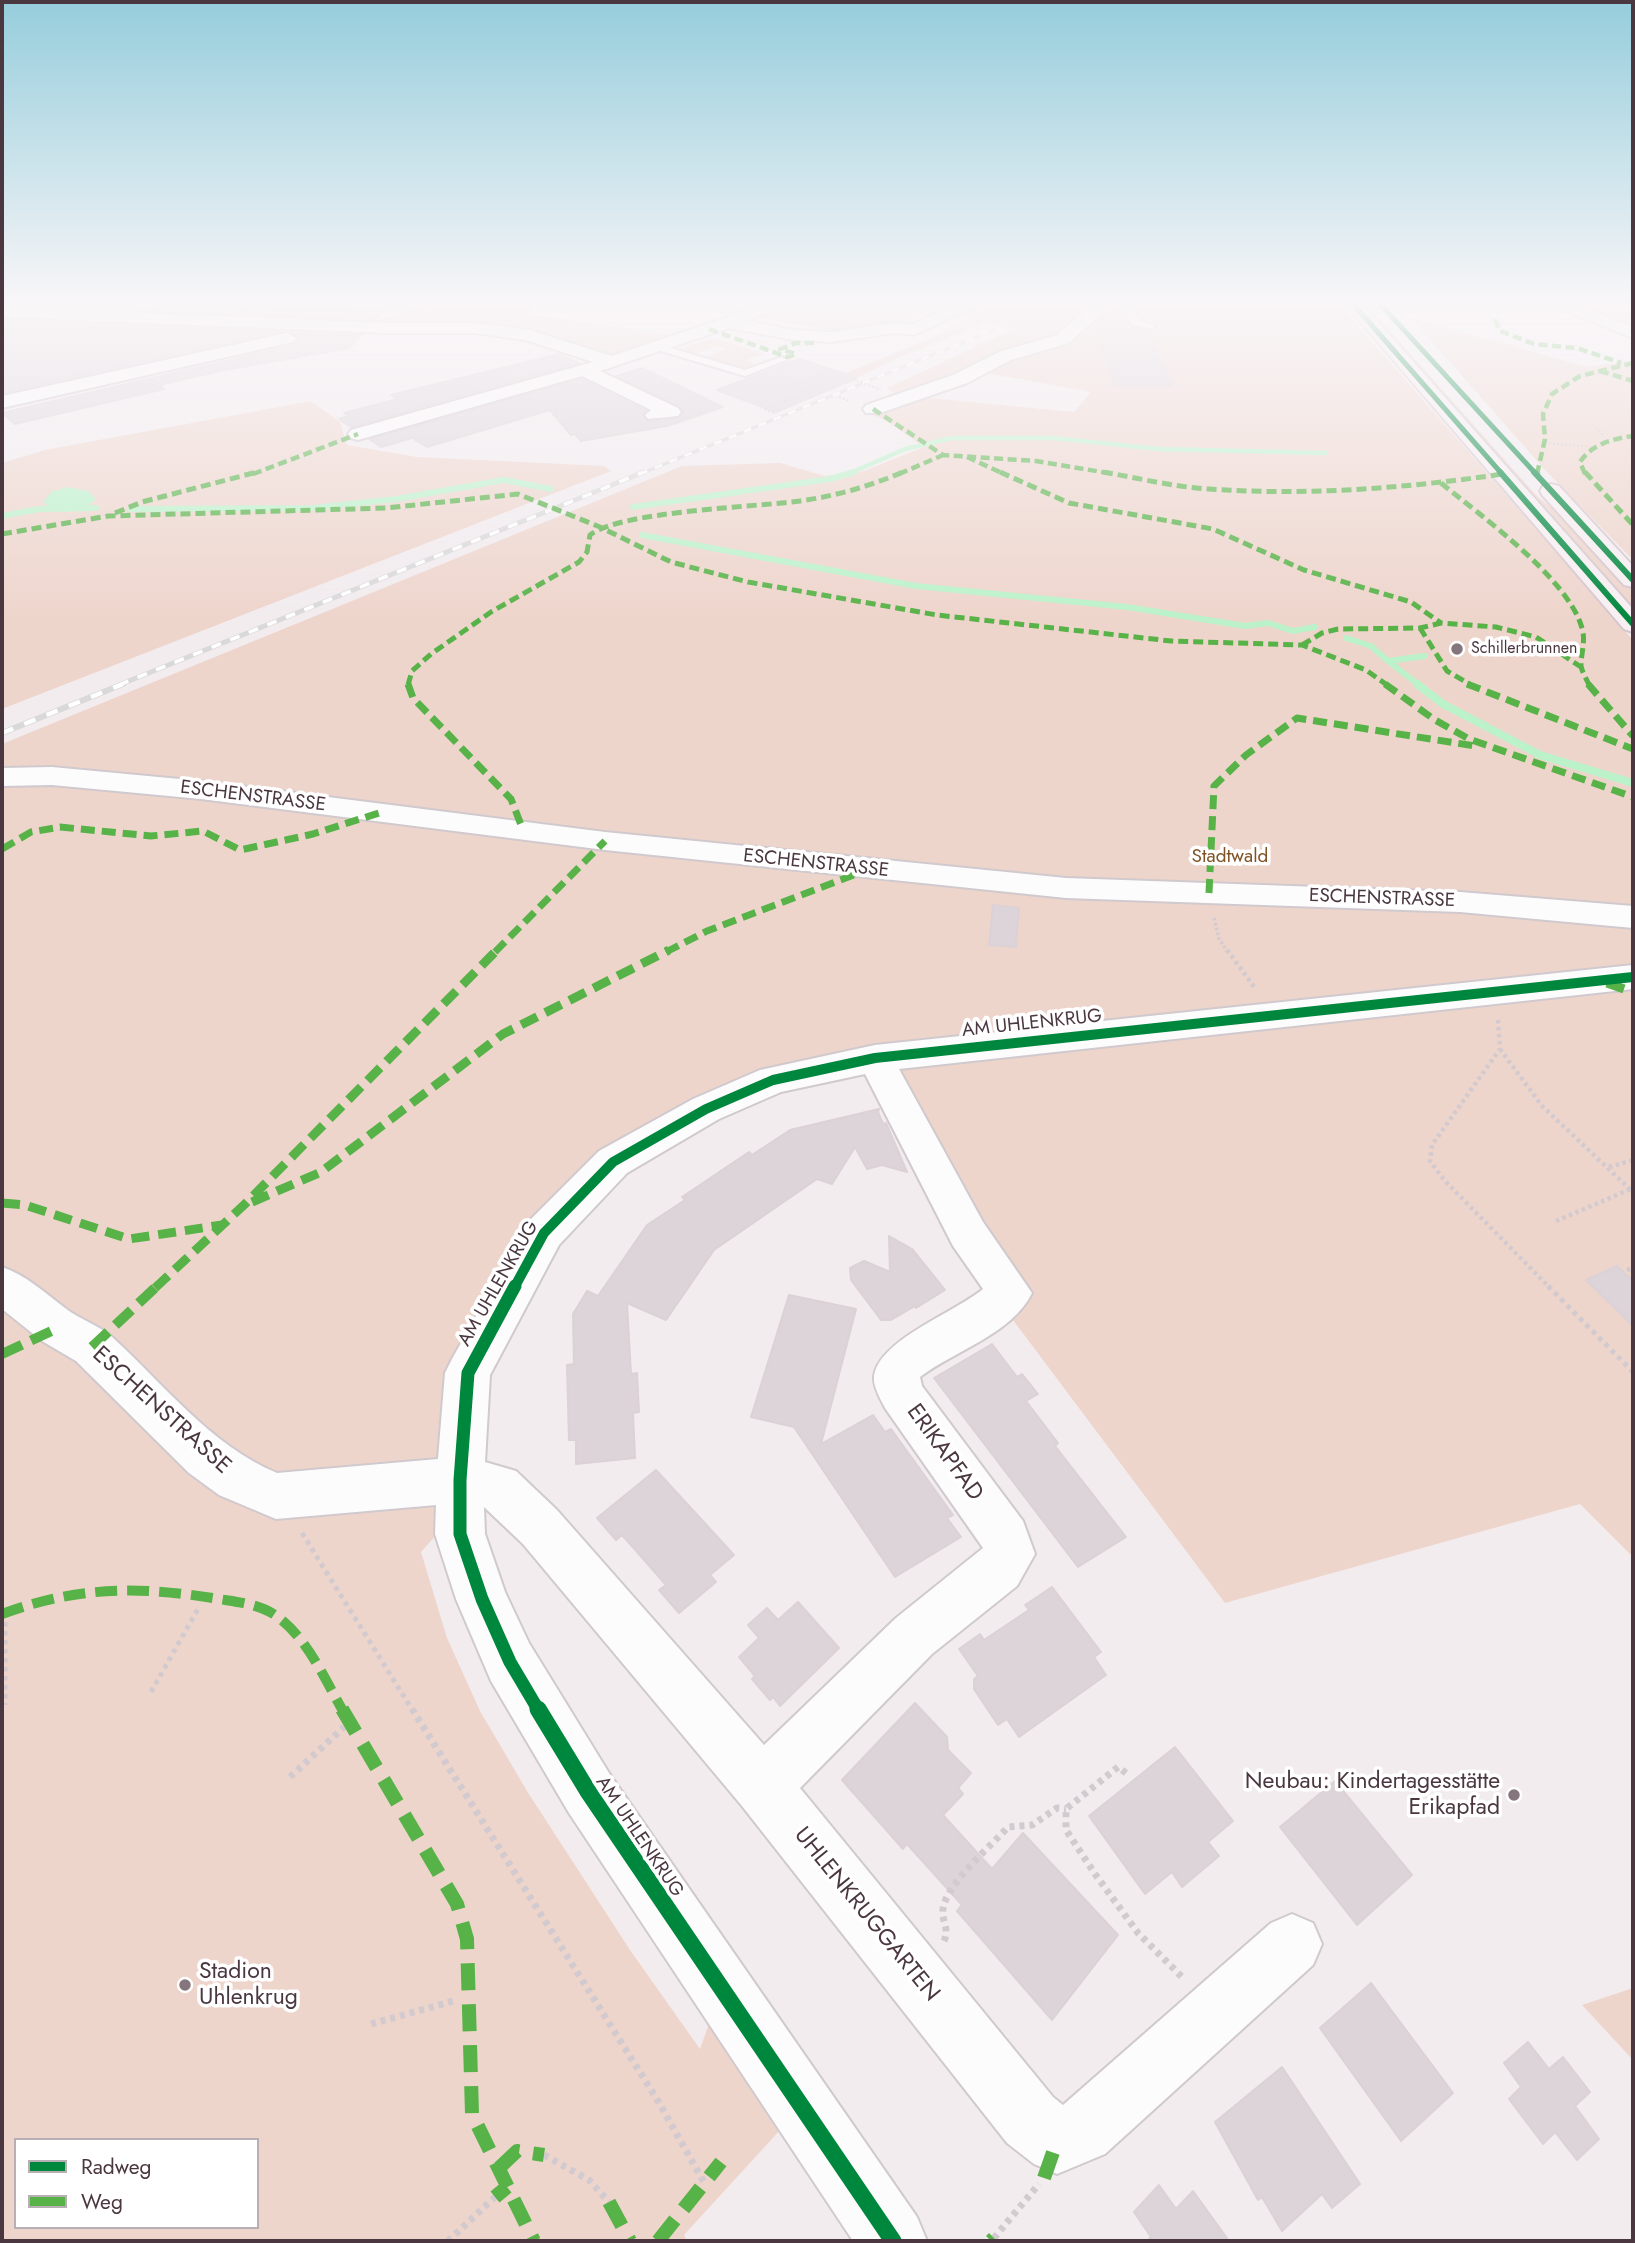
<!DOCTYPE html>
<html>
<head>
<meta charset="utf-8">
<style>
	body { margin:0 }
	#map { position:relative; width:1635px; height:2243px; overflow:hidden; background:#f2ecef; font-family:Jost,sans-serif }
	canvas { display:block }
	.frame { position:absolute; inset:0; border:4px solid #4a3740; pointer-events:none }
	.legend { position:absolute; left:14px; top:2138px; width:245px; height:91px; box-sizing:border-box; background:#fff; border:2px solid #b7afb3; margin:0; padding:9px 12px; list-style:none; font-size:21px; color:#4a3740 }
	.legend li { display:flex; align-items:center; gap:14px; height:35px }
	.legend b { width:35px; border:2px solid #b7afb3 }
</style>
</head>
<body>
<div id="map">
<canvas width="1635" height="2243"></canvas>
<div class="frame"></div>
<ul class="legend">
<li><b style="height:9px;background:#00873e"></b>Radweg</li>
<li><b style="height:9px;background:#57b247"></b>Weg</li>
</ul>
</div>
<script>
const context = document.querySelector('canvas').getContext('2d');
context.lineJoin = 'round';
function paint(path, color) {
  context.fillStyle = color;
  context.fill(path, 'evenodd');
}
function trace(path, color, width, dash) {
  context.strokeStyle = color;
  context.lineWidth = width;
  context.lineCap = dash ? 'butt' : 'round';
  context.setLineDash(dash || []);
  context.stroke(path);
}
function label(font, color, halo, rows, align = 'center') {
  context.font = font + ' Jost,sans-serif';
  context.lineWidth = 7;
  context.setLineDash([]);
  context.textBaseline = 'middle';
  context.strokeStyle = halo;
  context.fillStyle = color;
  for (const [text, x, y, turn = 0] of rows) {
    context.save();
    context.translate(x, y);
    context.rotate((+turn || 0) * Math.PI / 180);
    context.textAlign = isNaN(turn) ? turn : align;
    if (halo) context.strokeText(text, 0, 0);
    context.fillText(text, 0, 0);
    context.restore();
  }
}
paint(new Path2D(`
	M428,305H538L527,314L680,336L610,358L560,337L480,325L376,321Z
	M983,305H1340L1633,640V1557L1580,1504L1225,1603L1010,1316L876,1050L720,1086L595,1156L528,1225L447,1523L421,1552L447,1638L480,1711L527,1791L630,1950L700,2049L715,2007L781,2129L684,2235L687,2241H2V744L682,466L780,463L825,476L864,471L924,447L885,420L860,410L898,396L887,388L1012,330L987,322L898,358L857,378L843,374L932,338L970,317L960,314ZM986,373L1091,392L1074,412L919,397ZM16,2140H257V2227H16Z
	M1362,305H1367L1537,496L1573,525L1633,591V614Z
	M1554,305H1607L1633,313V335Z
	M1411,318L1588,367L1633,360V560L1545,470Z
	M714,338L765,354L746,360L755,364L741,368L705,357L726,349L719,346L694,354L679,349Z
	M311,401L340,422L347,445L417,457L604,466L611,471L2,709V463L45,450Z
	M1633,1988V2060L1582,2005Z`), '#eed5cc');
paint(new Path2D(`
	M67,487L88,491L96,499C79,514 61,517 43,502L51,492Z`), '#bbf2ca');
trace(new Path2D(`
	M848,474L905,449L952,438H1053L1159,449L1326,453`), '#bbf2ca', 4.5);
trace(new Path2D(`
	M633,507L830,479L854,472
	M131,509L313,508L396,499L504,480L551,489
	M2,516L39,509L96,508
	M642,535L916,586L1127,607L1245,626L1268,623L1293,631L1315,627
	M1346,638L1371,646L1388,661L1425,656
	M1388,661L1419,685`), '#bbf2ca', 6);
trace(new Path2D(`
	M1417,684L1443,704L1540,755L1633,783`), '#bbf2ca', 8);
const building = new Path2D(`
	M160,305H222L384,311L375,320L152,311Z
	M778,305H938V307L903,321L831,329L760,317Z
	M2,320L282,331L2,393Z
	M1095,329L1147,330L1172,386H1116Z
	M290,332L362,335L349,348L220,371L164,384L161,386L164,389L15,424L2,413L294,345L299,337Z
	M559,354L579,363L351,427L339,419L348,416L344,413L397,399L391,395Z
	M800,359L857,378L776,412L717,390Z
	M642,368L723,407L667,426L581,441L575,434L571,435L550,410L427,447L412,438L381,447L369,439L582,379L646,411L642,415L648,422L680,418L684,412L679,406L616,376Z
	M993,905L1019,908L1016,947L989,945Z
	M879,1109L878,1112L883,1124L886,1123L907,1172L882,1165L867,1169L855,1147L832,1184L817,1179L714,1250L666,1320L627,1303L631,1374L637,1373L639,1412L633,1413L635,1458L576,1464V1440H569L567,1365L574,1364L573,1314L587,1291L598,1296L647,1225L685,1200L682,1197L749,1152L752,1155L790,1130Z
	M889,1236L912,1249L945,1290L916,1308L915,1306L891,1320H881L851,1280L850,1268L864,1261L890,1272Z
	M1617,1266L1633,1281V1326L1586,1280Z
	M789,1295L856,1309L821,1444L873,1415L885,1432L891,1429L953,1515L947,1518L961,1537L895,1577L794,1427L751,1417Z
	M992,1344L1017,1377L1022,1374L1038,1394L1026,1401L1058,1443L1055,1446L1126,1537L1078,1567L934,1378Z
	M656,1470L734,1555L710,1575L716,1582L679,1613L659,1590L666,1585L638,1553L622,1535L616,1540L597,1518Z
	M1052,1587L1101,1652L1094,1657L1106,1675L1019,1737L1007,1719L998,1725L974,1689V1679L978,1676L959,1649L980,1634L984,1640L1029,1610L1025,1605Z
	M798,1602L839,1648L780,1706L773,1697L770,1700L752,1679L755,1676L739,1657L759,1638L748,1625L767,1608L778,1620Z
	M915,1703L947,1737L948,1750L971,1773L958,1788L963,1794L943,1815L992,1869L1023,1833L1118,1935L1052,2020L957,1911L962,1905L907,1844L903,1849L842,1780Z
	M1175,1747L1233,1821L1208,1842L1219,1856L1182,1887L1172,1872L1145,1894L1089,1816Z
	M1335,1781L1412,1875L1357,1925L1280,1827Z
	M1371,1983L1453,2093L1401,2141L1320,2028Z
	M1528,2042L1549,2069L1563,2057L1590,2092L1575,2106L1599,2139L1577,2160L1555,2132L1543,2144L1509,2099L1521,2087L1504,2063Z
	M1282,2067L1360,2184L1332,2208L1322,2194L1282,2231L1262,2197L1258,2200L1215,2122Z
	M1159,2185L1176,2209L1193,2191L1229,2241H1147L1151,2237L1134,2212Z`);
paint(building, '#dcd4d8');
trace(building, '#dbd1d6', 2);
const lane = new Path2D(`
	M58,305L134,309L138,312L126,321L122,318L126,314L62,309Z
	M1124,305H1132L1139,321L1154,325V329L1132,325Z
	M657,344L745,370L782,357L787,360L745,376L654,349Z`);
const street = new Path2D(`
	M754,305H776L747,321L794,330L831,332L895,323L912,324L957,305H979L914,335L895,333L831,342L794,340L729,328L600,371L678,408L681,412L678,416L648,419L645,415L651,410L582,376L358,440L351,438L348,434L351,430L593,362L526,340L474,333H386L2,317V307L386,323H474L529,330L612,356L722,319Z
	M1092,305H1110L1069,343L1011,360L967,383L880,413H866L863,409L866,405L953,375L999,352L1057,335Z
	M1552,305H1576L1633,327V338Z
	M287,333L296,338L293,342L2,408V396Z
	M52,767L201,781L605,832L1066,878L1460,892L1633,906V928L1460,912L1066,898L605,850L201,799L52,785L2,786V768Z
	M1633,965V989L899,1069L983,1222L1032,1293C1012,1334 954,1351 920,1377L922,1386L1023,1521L1035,1554L1017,1586L932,1654L800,1788L1053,2097L1063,2105L1271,1923L1292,1914L1313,1923L1322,1944L1313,1965L1105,2154L1057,2174L1034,2164L1007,2143L742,1806L523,1544L484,1507L485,1534L505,1592L529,1643L609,1773L917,2217L927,2241H853L569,1813L491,1681L456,1599L435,1534L436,1505L276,1519L219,1495L189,1473L76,1361L42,1341L2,1309V1267C26,1275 45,1293 65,1308C79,1319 98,1325 111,1336C163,1383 211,1446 277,1473L438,1459L445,1373L452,1359L529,1221L599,1151L693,1099L760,1070L875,1045ZM865,1074L953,1246L983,1289C956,1312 878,1340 874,1377C873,1387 881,1400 885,1408L983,1548L896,1618L764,1745L557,1510L516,1471L485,1462L490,1375L559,1245L627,1173L719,1119L781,1092Z`);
const secondary = new Path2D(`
	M1346,305H1363L1633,609V632L1624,629Z
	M1609,305H1633V315Z
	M1551,484L1559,486L1633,566V587L1624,585L1543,496L1540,491L1543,486Z`);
trace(lane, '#d0c9cd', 4);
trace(street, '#d0c9cd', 4);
trace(secondary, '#d6c7cd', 4);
trace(new Path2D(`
	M810,393L807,394L813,397
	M839,397L849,401
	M774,413L764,409L806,393L790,387L830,372
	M1596,428L1604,436
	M1545,443L1596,447`), '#d2cacf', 2, [2, 2]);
trace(new Path2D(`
	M1214,918L1219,939L1228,952`), '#d2cacf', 3.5, [2.5, 2.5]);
trace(new Path2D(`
	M1227,950L1255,988
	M1498,1020L1500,1049L1432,1145L1430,1161L1445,1181L1550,1288
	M1500,1049L1542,1106L1633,1192
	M1609,1167L1633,1160
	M1556,1221L1631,1189
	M1627,1270L1633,1268`), '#d2cacf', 4.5, [3.5, 3.5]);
trace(new Path2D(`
	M1548,1286L1633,1372
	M302,1533L413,1711
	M5,1622V1705
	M151,1692L199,1607`), '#d2cacf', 5, [4.5, 4.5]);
trace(new Path2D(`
	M412,1709L658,2101L705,2184
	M1126,1773L1118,1767L1066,1809V1830L1095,1874L1138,1933L1184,1979
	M290,1777L344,1727
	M944,1941C950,1928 941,1921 943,1909C946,1884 991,1846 1008,1827L1032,1825L1057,1808L1066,1809
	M371,2024L457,2000
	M544,2155L589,2180L609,2202
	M994,2238L1039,2184
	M448,2241L495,2197`), '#d2cacf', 7, [5, 5]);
paint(lane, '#fdfcfd');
paint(street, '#fdfcfd');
paint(secondary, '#f7eff2');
const railFar2 = new Path2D(`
	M640,474L1001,327`);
const railFar1 = new Path2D(`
	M119,685L644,472`);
const rail = new Path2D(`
	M2,733L123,684`);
trace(railFar2, '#dad9da', 3.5);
trace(railFar1, '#dad9da', 5);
trace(rail, '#dad9da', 6);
trace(railFar2, '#fff', 2.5, [8]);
trace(railFar1, '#fff', 3.5, [10]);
trace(rail, '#fff', 4.5, [12]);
trace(new Path2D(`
	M853,380L880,389L876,391`), '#d2cacf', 2, [2, 2]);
trace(new Path2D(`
	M1495,319L1500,331L1534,344L1577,348L1621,363
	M709,329L788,357L796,354L780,349L796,343H817
	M1600,371L1633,381
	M873,409L943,455L1036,461L1114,474
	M967,457L1004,474
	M253,474L358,434
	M899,474L943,455
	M1537,474L1545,439L1543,414L1552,394L1580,376L1633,363
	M1585,474L1580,462C1592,444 1612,439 1633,436`), '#57b247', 4.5, [9, 4.5]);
trace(new Path2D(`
	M1000,472L1069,503L1213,529L1304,570L1411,602L1441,623
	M1103,472C1138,478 1174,487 1209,489C1308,496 1406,488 1503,474
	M1585,472L1633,525
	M1537,476L1538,472
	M1441,483C1481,516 1568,578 1582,628C1586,641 1581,653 1581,666C1582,672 1587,680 1589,685
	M115,513L142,502L257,472
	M2,534L108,516L386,508L518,494L600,527L671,562L748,582L937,615L1171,641L1302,645L1366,670L1387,685
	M1420,628L1447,671L1471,685
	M1302,645L1322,633L1338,629L1420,628L1441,623L1496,627L1536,637L1581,667
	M408,685L412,671L431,654L491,612L579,562L587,552L590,535C621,511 755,507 800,501C836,496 870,486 903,472`), '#57b247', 5, [10, 5]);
trace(new Path2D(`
	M408,684L413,698L511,799L523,830
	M1385,684L1435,720L1469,739L1633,797
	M1467,684L1633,749
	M1588,684L1633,736
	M2,849L31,832L60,827L151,836L203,831L240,850L313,834L382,812
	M1209,893L1214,786L1246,755L1297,718L1475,746
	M495,952L605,841
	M666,952L707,931L867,870`), '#57b247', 7, [14, 7]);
trace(new Path2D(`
	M1607,983L1633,992
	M252,1202L321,1172L503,1034L669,950
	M2,1203L25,1205L129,1239L222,1225
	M155,1288L245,1204L497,950`), '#57b247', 9, [18, 9]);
trace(new Path2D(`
	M92,1347L157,1286
	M2,1354L58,1328
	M2,1614C78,1586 139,1586 219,1599C237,1602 259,1604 275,1615C307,1637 324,1678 343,1711`), '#57b247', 10, [22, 10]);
trace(new Path2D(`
	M342,1709L457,1904L467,1939L472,2114L534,2241
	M499,2168L517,2151L544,2155
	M1044,2178L1057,2141
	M495,2197L507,2187
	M609,2202L630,2241
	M658,2241L721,2162
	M991,2241L994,2238`), '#57b247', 14, [27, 14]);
trace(new Path2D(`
	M1354,305L1502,474
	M1381,305L1536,474`), '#00873e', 5);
trace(new Path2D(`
	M1500,472L1633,624
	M1534,472L1633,580`), '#00873e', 6);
trace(new Path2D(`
	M514,1288L544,1233L613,1162L706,1109L773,1080L875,1058L1633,977`), '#00873e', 10);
trace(new Path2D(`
	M515,1286L468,1373L460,1480V1534L482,1599L510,1662L539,1711`), '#00873e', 13);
trace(new Path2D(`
	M538,1709L589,1793L893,2241`), '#00873e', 17);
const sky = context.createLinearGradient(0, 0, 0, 619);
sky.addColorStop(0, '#96cddc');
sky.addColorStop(0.49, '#f9f6f8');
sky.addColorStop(1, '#f9f6f800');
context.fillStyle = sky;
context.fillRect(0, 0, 1635, 619);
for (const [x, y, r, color] of [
	[1457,649,7,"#85767d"],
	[1514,1795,7,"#85767d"],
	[185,1985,7,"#85767d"]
]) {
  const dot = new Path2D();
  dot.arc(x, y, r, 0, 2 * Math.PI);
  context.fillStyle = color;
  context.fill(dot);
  trace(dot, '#fff', 2.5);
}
label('16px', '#4a3740', '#fff', [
	["Schillerbrunnen",1471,649]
], 'left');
label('19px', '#4a3740', '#fff', [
	["ESCHENSTRASSE",253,797,7],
	["ESCHENSTRASSE",816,864,6],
	["ESCHENSTRASSE",1382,899,2],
	["AM UHLENKRUG",1032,1024,-6],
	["AM UHLENKRUG",499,1284,-60],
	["AM UHLENKRUG",639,1837,56]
]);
label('19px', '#7f5326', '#fff', [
	["Stadtwald",1230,857]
]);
label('23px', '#4a3740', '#fff', [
	["ESCHENSTRASSE",161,1411,42],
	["ERIKAPFAD",944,1453,54],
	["UHLENKRUGGARTEN",866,1915,51]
]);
label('23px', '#4a3740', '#fff', [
	["Neubau: Kindertagesstätte",1500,1782],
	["Erikapfad",1500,1808],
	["Stadion",199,1972,"left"],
	["Uhlenkrug",199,1998,"left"]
], 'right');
</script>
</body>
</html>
